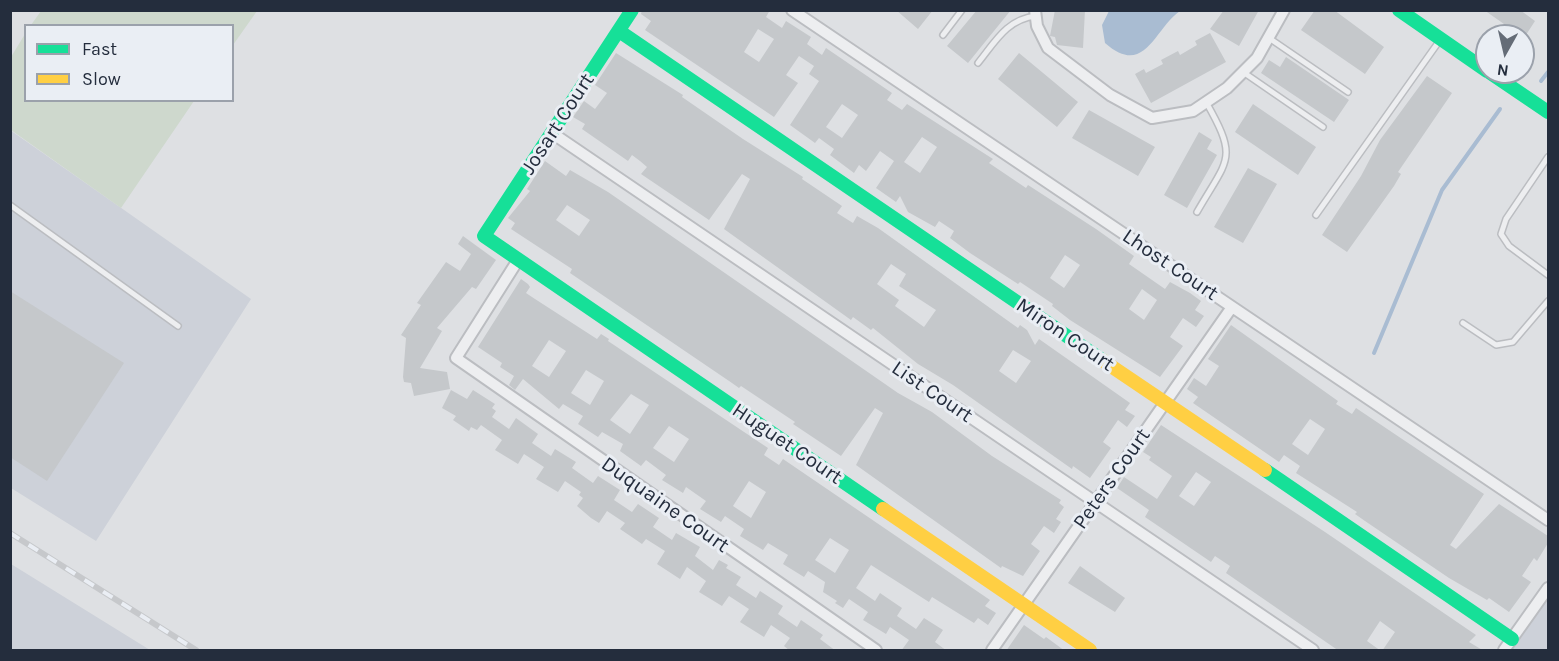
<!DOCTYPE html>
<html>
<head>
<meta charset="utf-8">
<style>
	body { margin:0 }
	#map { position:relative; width:1559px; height:661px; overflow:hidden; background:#dee0e3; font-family:Karla,sans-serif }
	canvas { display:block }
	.frame { position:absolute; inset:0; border:12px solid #242d3d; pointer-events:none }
	.legend { position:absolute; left:24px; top:24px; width:210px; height:78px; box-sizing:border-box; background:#eaeef4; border:2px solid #9ba1ab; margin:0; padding:8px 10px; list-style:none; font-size:18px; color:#242d3d }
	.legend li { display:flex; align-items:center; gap:12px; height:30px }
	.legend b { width:30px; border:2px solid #9ba1ab }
	.north { position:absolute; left:1475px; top:24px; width:60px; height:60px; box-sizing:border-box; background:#eaeef4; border:2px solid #9ba1ab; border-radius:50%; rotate:188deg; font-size:16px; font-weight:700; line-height:24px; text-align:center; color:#242d3d }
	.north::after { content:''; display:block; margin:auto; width:21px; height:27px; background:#656c77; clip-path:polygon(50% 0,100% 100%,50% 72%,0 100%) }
</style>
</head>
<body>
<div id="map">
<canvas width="1559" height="661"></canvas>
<div class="frame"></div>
<ul class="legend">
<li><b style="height:8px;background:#16e098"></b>Fast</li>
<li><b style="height:8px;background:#ffcf43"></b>Slow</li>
</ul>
<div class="north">N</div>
</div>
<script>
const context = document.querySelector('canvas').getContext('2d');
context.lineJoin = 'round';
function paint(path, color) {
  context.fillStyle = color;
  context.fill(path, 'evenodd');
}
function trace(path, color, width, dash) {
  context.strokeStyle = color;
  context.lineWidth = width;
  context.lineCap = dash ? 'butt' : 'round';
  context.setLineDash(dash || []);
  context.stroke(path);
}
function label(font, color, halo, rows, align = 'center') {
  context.font = font + ' Karla,sans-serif';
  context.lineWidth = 6;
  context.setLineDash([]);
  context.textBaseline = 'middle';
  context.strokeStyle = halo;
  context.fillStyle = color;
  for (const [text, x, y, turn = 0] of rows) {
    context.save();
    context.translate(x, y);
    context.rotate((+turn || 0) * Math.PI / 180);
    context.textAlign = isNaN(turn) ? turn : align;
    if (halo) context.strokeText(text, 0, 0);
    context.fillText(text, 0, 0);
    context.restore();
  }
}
paint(new Path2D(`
	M10,130L251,299L96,541L11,488Z
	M11,564L150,650H11Z
	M1548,588V650H1504Z`), '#cdd1d9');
paint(new Path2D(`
	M41,11V10L257,11L233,45L232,26L31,25Z
	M25,34L26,100L194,101L121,208L11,130V57Z`), '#ced8cd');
paint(new Path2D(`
	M1109,11V10L1180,11C1154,29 1145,78 1105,43L1102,25Z`), '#a9bcd2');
trace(new Path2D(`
	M1541,81L1548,72
	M1374,353L1442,190L1500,109`), '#a9bcd2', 4);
paint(new Path2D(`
	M642,10H770L766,17L782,28L786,21L811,37L807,44L822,55L826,48L892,93L887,100L902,110L907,104L993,159L989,163L1026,188L1028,185L1096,229L1134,256L1129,264L1165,289L1170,282L1190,293L1201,301L1195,310L1204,316L1196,327L1183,318L1170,337L1183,346L1160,377L1070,320L1052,306L1053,304L1020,282L1018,284L970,253L950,238L954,231L939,221L935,227L908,212L900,196L896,202L876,188L894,161L880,151L866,171L859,165L854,173L830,155L834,149L819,138L815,143L790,125L819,81L809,74L814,66L799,56L786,75L798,83L774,117L645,30L651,21L641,14ZM758,29L774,39L759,62L744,52ZM842,104L858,115L842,138L826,127ZM922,137L937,147L920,173L904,162ZM1065,255L1080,265L1064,288L1050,278ZM1142,289L1157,300L1144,320L1129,309Z
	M896,10H933L918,29Z
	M977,10H1011L968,63L947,46Z
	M1055,10H1085L1083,48L1057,45L1055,37L1050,36Z
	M1224,10H1259L1239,46L1210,29Z
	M1315,10H1334L1384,47L1365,74L1301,30Z
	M1484,10H1520L1535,21L1524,38Z
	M1210,33L1226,62L1151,103L1135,74L1144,69L1146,73L1163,64L1161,60L1178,51L1180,55L1197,45L1195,41Z
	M616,53L683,95L682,97L743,139L803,177L802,179L842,206L837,213L853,223L857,216L878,228L1018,328L1020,325L1027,330L1035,345L1039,339L1130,403L1125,410L1135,416L1127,427L1118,420L1103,442L1111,448L1090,478L1073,466L1072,469L953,385L918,364L873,328L871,330L853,317L851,320L724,229L750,179L742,174L709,220L641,174L647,167L640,161L632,155L628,161L582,129L585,124L573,117L584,101L595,109L607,93L595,85ZM891,264L906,274L899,286L936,310L924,327L895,306L899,300L877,284ZM1013,350L1031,361L1016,383L999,371Z
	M1019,53L1078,102L1057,127L998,79Z
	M1286,57L1349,100L1334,122L1261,73L1269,60L1280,67Z
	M1427,76L1452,93L1398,172L1401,174L1394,186L1347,252L1322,235L1361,176L1380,140Z
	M1253,104L1316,147L1298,175L1235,132Z
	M1089,110L1155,147L1138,176L1072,138Z
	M1199,132L1212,140L1207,149L1217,155L1187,208L1164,195Z
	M545,161L566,176L570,170L608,192L898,393L932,412L992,456L1061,500L1059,503L1064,507L1056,519L1061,522L1054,533L1044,526L1031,544L1040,551L1023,576L1002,566L1001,568L856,465L883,413L875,408L841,456L793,424L795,422L741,386L739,388L732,383L570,273L572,269L511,229L515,223L508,218L530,191L527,189ZM567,205L590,220L579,236L556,220Z
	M1248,168L1277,184L1243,243L1214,227Z
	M463,236L496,260L476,289L472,287L437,328L442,331L420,368L447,372L450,389L414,396L411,383L404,382L403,377L406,338L401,335L421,305L417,303L446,262L460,271L471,254L458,244Z
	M521,279L528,284L530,287L526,293L535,299L597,339L601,334L609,339L608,341L768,448L764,455L779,465L783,459L990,600L985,606L996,613L988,625L978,618L974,623L932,597L929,602L871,565L856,588L875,601L880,593L902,608L897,616L916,629L924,618L943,630L935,642L947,651H901L909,640L890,627L886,634L863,620L868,612L849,599L843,608L835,603L837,601L823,592L825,582L808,571L804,577L783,564L788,555L768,543L763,550L740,536L744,529L725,516L721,522L700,509L706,501L686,487L683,493L662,480L666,475L646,460L641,466L620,451L623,444L602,432L598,437L578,424L583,416L563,404L559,409L523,379L515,390L509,385L514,376L500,367L502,363L478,347ZM549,340L566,351L549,377L532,366ZM586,370L604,381L590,405L571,393ZM631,394L649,405L630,434L610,420ZM669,426L689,439L674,462L653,448ZM749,481L766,492L751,518L733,506ZM830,538L849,550L835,573L815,560Z
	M10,291L124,363L47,481L10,457Z
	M1231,325L1338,401L1336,404L1352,414L1356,408L1484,494L1450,545L1456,549L1499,504L1548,536V543L1537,561L1534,558L1522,576L1531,582L1509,612L1489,598L1487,600L1449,578L1365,521L1355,514L1357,512L1296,473L1300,466L1284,455L1279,462L1193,403L1198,397L1187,389L1194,378L1206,386L1219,366L1208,359ZM1310,419L1325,429L1308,455L1292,444Z
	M451,390L467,399L473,390L495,404L492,408L496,411L492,417L509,429L516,418L538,434L532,443L551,456L555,449L576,462L572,468L593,483L598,476L620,490L614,500L632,512L638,504L659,518L653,527L672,540L676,533L700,547L695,556L713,570L719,560L728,565L726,568L741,577L736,585L756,598L760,591L783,606L778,614L797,627L801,620L823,635L820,639L836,651H790L784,646L790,638L771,625L764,637L740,622L749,609L729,596L722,606L699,592L706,581L687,567L680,579L657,564L665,551L646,539L642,544L620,529L625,523L607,511L599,523L591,518L577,506L583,498L579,495L581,492L565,481L558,492L536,479L544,467L524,454L518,464L495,450L502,440L481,425L477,430L471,427L469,431L453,420L456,416L442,408Z
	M1161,425L1325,532L1476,635L1469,642L1484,651H1382L1395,632L1380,621L1367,641L1381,651H1339L1226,573L1230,566L1215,556L1211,562L1145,517L1149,510L1117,488L1124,477L1157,499L1172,476L1149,460L1151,457L1143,452ZM1196,472L1211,482L1194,506L1179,496Z
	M1080,566L1125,598L1115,612L1068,583Z
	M1024,625L1044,639L1046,637L1065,651H1006Z`), '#c5c8cb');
const lane = new Path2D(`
	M943,35L962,10
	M1269,38L1348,92
	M978,63C995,42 1007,19 1036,16
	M1243,72L1323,127
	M1548,157L1506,219L1501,234L1509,246L1548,275
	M10,205L178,326
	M1197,212C1228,158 1239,160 1206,102
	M1316,215L1440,40
	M1463,323L1496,345L1513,342L1548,301`);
const street = new Path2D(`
	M792,10L1548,520
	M1035,10L1037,26L1048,48L1110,95L1152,118L1193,111L1227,88L1257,58L1284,10
	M552,133L1313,650
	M518,260L456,358L876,650
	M992,650L1232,307
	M1504,650L1548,588`);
trace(lane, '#bbbdc1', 8);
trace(street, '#bbbdc1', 14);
trace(lane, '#edeef0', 5);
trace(street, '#edeef0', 10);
trace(new Path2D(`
	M632,10L484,236L883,509
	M1399,10L1487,71
	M619,31L1102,360
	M1489,72L1548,112
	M1265,470L1512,639`), '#16e098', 14);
trace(new Path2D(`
	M1102,360L1265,470
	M883,509L1090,650`), '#ffcf43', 14);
const rail = new Path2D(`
	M10,533L196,650`);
trace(rail, '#c6c8cb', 6);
trace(rail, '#eaeef4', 4, [11]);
label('21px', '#242d3d', '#eaeef4', [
	["Josart Court",558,124,-57],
	["Lhost Court",1170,265,34],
	["Miron Court",1065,335,34],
	["List Court",932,392,34],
	["Huguet Court",787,444,34],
	["Peters Court",1112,479,-55],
	["Duquaine Court",665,505,35]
]);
</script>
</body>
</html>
